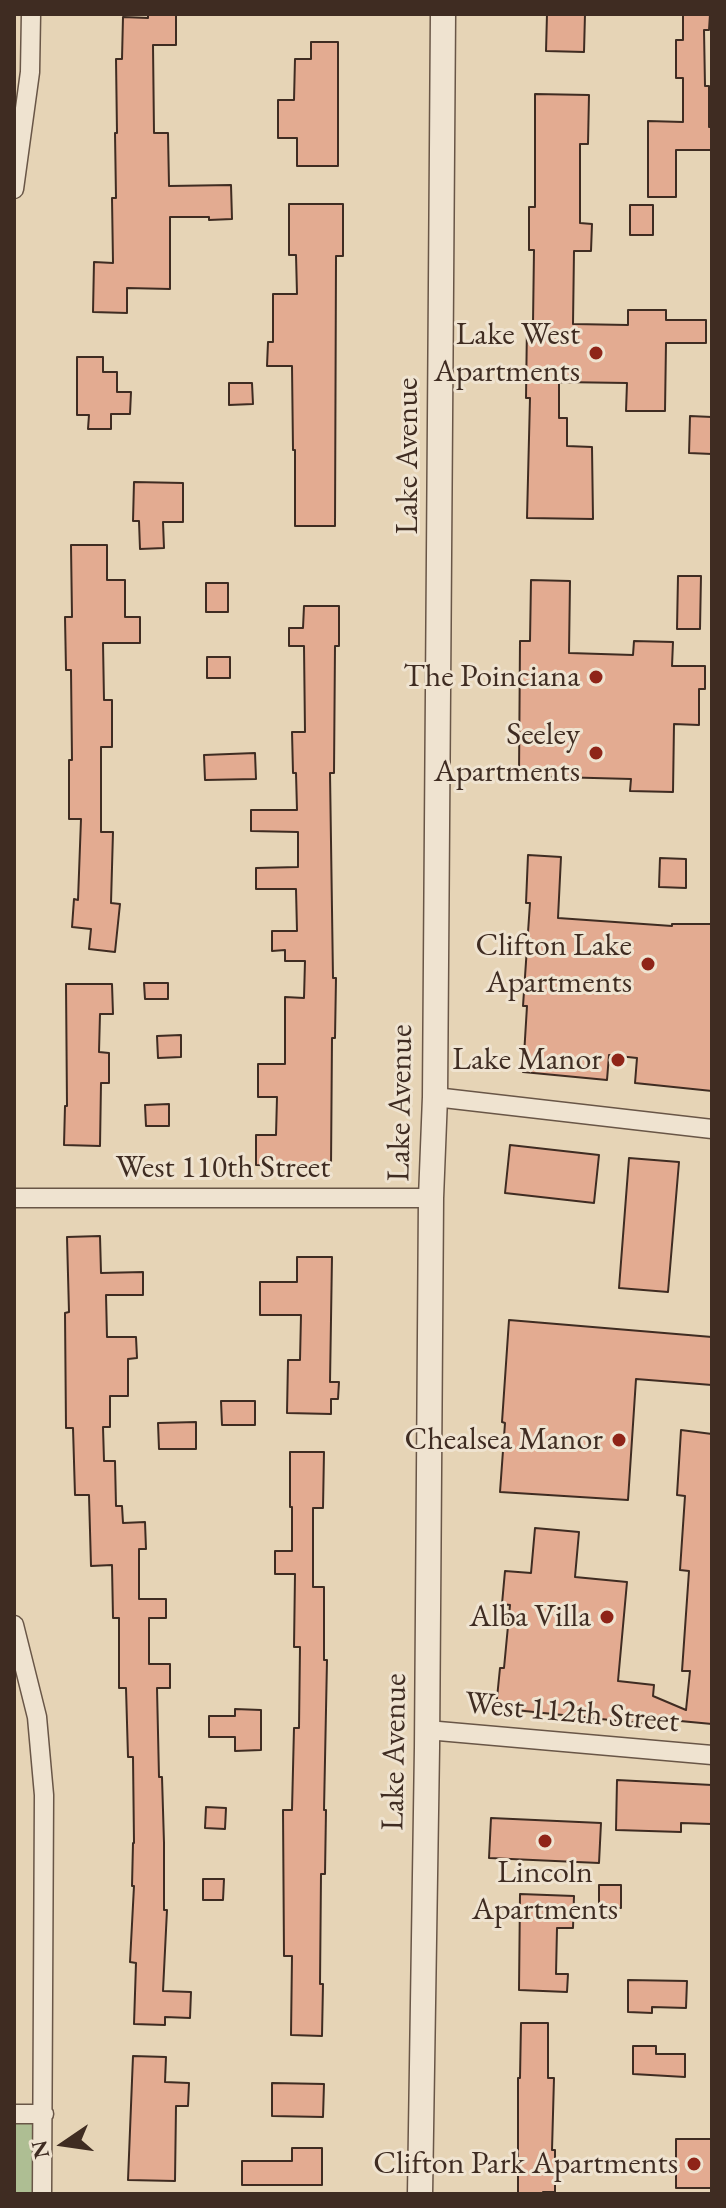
<!DOCTYPE html>
<html>
<head>
<meta charset="utf-8">
<style>
	body { margin:0 }
	#map { position:relative; width:726px; height:2208px; overflow:hidden; background:#e6d4b6; font-family:"EB Garamond",serif }
	canvas { display:block }
	.frame { position:absolute; inset:0; border:16px solid #3f2c22; pointer-events:none }
	.north { position:absolute; left:24px; top:2104px; width:80px; height:80px; -webkit-text-stroke:6px #efe3d0; paint-order:stroke; rotate:257deg; font-size:22px; font-weight:700; line-height:32px; text-align:center; color:#3f2c22 }
	.north::after { content:''; display:block; margin:auto; width:28px; height:36px; background:#3f2c22; clip-path:polygon(50% 0,100% 100%,50% 72%,0 100%) }
</style>
</head>
<body>
<div id="map">
<canvas width="726" height="2208"></canvas>
<div class="frame"></div>
<div class="north">N</div>
</div>
<script>
const context = document.querySelector('canvas').getContext('2d');
context.lineJoin = 'round';
function paint(path, color) {
  context.fillStyle = color;
  context.fill(path, 'evenodd');
}
function trace(path, color, width, dash) {
  context.strokeStyle = color;
  context.lineWidth = width;
  context.lineCap = dash ? 'butt' : 'round';
  context.setLineDash(dash || []);
  context.stroke(path);
}
function label(font, color, halo, rows, align = 'center') {
  context.font = font + ' "EB Garamond",serif';
  context.lineWidth = 6;
  context.setLineDash([]);
  context.textBaseline = 'middle';
  context.strokeStyle = halo;
  context.fillStyle = color;
  for (const [text, x, y, turn = 0] of rows) {
    context.save();
    context.translate(x, y);
    context.rotate((+turn || 0) * Math.PI / 180);
    context.textAlign = isNaN(turn) ? turn : align;
    if (halo) context.strokeText(text, 0, 0);
    context.fillText(text, 0, 0);
    context.restore();
  }
}
paint(new Path2D(`
	M14,2114H44L42,2194H14Z`), '#aebe93');
const building = new Path2D(`
	M148,14H176V45H153L154,133H168L169,186L231,185L232,219L209,220V217H170V289L127,288V313L93,312L94,262L113,263L112,198H116L115,133H117L116,59H122L123,17L148,18Z
	M547,14H585L584,52L546,51Z
	M683,14H710L709,30H704L705,86H709V127H712V150H676V197H648V121L683,122V78H676V40H683Z
	M311,42H338V166H297V138H278V100H294L295,59H311Z
	M535,94L589,95L588,144H580V223L592,224L591,251H574L573,324L628,325V310H666V320H706V343H666L665,411H626L627,383L559,382V418H567V446L592,447L593,519L527,518L530,398H526L527,323H533L534,250H529V207H535Z
	M289,204H343V256H336L335,526H295V450H293L292,366H267L268,342H273V294H297L296,255H289Z
	M630,205H653V235H630Z
	M77,357H103V372H117V392H131L130,414H111V429H88L89,415H77Z
	M229,383H252L253,404L229,405Z
	M690,416L712,417V454L689,453Z
	M134,482L183,483V522H163L164,548L140,549L139,521H133Z
	M71,545H107V580H125V617H140V643H103L104,700H112V747H101V832H113L111,903L120,904L115,952L89,949L91,929L72,927L74,899L78,900L81,819H69V760H72L71,670H66L65,617H72Z
	M678,576H701L700,629H677Z
	M531,580L570,581L569,653L633,655L634,641L673,642L672,666H705V689H699V725L674,724L673,792L630,791L631,779L519,776L520,641H530Z
	M206,583H228V612H206Z
	M304,606H339V646H335L334,773H330L333,978H336L335,1038H332L331,1167L256,1165V1135H276L277,1097H258V1064H285V997L304,998L305,961H285V950L272,951V931H297L296,889H256V868L298,867V832L251,831V810H297L296,773H293L292,732H305L304,646H289V628H303Z
	M207,657H230V678H207Z
	M255,753L256,779L205,780L204,755Z
	M528,855L561,857L558,918L672,926V924H712V1091L635,1083L637,1058L609,1055L607,1080L523,1072L527,1006H523L530,903H526Z
	M660,858L686,859V888L659,887Z
	M144,983H168V999H145Z
	M66,984H112L113,1014H100L99,1052L109,1053V1083H101L100,1146L64,1145L65,1106H67Z
	M181,1035V1057L158,1058L157,1036Z
	M169,1104V1126H146L145,1105Z
	M510,1145L599,1155L594,1203L505,1193Z
	M629,1158L679,1162L668,1292L619,1288Z
	M100,1236L101,1273L143,1272V1295H106L107,1337H136L137,1358L128,1359V1396H110V1427H103L104,1461H115L116,1506H122L123,1523L145,1522L146,1549H139V1599H166V1618H149V1664H170V1688H157L159,1777H162L164,1843V1910H167L163,1991L191,1992L190,2018L165,2017V2025L134,2024L136,1963L130,1962L134,1886H132L133,1843H134L133,1757H128L126,1688H119V1618H113L112,1565L91,1566L89,1495H75L73,1428H66L65,1313L69,1312L67,1237Z
	M297,1257H332L330,1382H339L338,1399H331V1414L287,1413L288,1360H300L301,1315H260V1282H297Z
	M509,1320L712,1337V1385L636,1379L628,1500L500,1492L505,1423L502,1422Z
	M221,1401H255V1425H222Z
	M196,1422V1449H159L158,1423Z
	M681,1430L712,1434V1724L659,1719L658,1725L496,1708L500,1668H504L510,1605L502,1604L505,1571L531,1573L535,1528L579,1532L575,1577L627,1582L618,1681L654,1685L653,1696L686,1710L690,1671H682L689,1571L680,1570L685,1496L677,1495Z
	M290,1452H324L323,1508H313V1587H324V1660H327L324,1810H326L325,1874H321L320,1984H323L322,2036L291,2035L292,1956H284L283,1810H292L294,1728H299L300,1647H294L295,1574H275V1551H292V1507H290Z
	M235,1709L261,1710V1750L235,1751V1737H209V1716H235Z
	M617,1780L712,1785V1824L681,1823V1832L616,1830Z
	M206,1807L226,1808L225,1829L205,1828Z
	M491,1818L601,1823L599,1863L489,1858Z
	M203,1879H224L223,1900H203Z
	M599,1885H621V1908H599Z
	M520,1894L574,1896L573,1928H557L556,1974H568L567,1992L519,1990Z
	M628,1980L687,1981L686,2008L652,2007V2013L628,2012Z
	M521,2023H548V2078H554L552,2150H555V2192H543V2194H518V2078H520Z
	M633,2046H656V2054H685V2077L633,2074Z
	M133,2056L166,2057L165,2082L189,2083L188,2106H176L175,2181L128,2180Z
	M272,2083L324,2084L323,2117L272,2116Z
	M676,2139H712V2188H676Z
	M292,2148H322V2185H242V2161H292Z`);
paint(building, '#e3ab91');
trace(building, '#3f2c22', 2);
const minor = new Path2D(`
	M14,189L30,72L31,14
	M435,1097L712,1129
	M14,1198H431
	M14,1625L37,1717L44,1795L42,2194
	M427,1730L712,1755
	M14,2114H44`);
const tertiary = new Path2D(`
	M420,2194L427,1748L431,1198L435,1097L443,14`);
trace(minor, '#695647', 21);
trace(tertiary, '#695647', 27);
trace(minor, '#efe3d0', 18);
trace(tertiary, '#efe3d0', 24);
for (const [x, y, r, color] of [
	[596,353,8,"#8f2418"],
	[596,677,8,"#8f2418"],
	[596,753,8,"#8f2418"],
	[648,964,8,"#8f2418"],
	[618,1060,8,"#8f2418"],
	[619,1440,8,"#8f2418"],
	[607,1617,8,"#8f2418"],
	[545,1841,8,"#8f2418"],
	[694,2164,8,"#8f2418"]
]) {
  const dot = new Path2D();
  dot.arc(x, y, r, 0, 2 * Math.PI);
  context.fillStyle = color;
  context.fill(dot);
  trace(dot, '#efe3d0', 3);
}
label('32px', '#3f2c22', '#efe3d0', [
	["Lake West",580,335],
	["Apartments",580,372],
	["The Poinciana",580,677],
	["Seeley",580,735],
	["Apartments",580,772],
	["Clifton Lake",632,946],
	["Apartments",632,983],
	["Lake Manor",602,1060],
	["Chealsea Manor",603,1440],
	["Alba Villa",591,1617],
	["Lincoln",545,1873,"center"],
	["Apartments",545,1910,"center"],
	["Clifton Park Apartments",678,2164]
], 'right');
label('32px', '#3f2c22', '#efe3d0', [
	["Lake Avenue",408,456,-90],
	["Lake Avenue",401,1103,-89],
	["West 110th Street",223,1168],
	["West 112th Street",572,1713,5],
	["Lake Avenue",395,1752,-89]
]);
</script>
</body>
</html>
